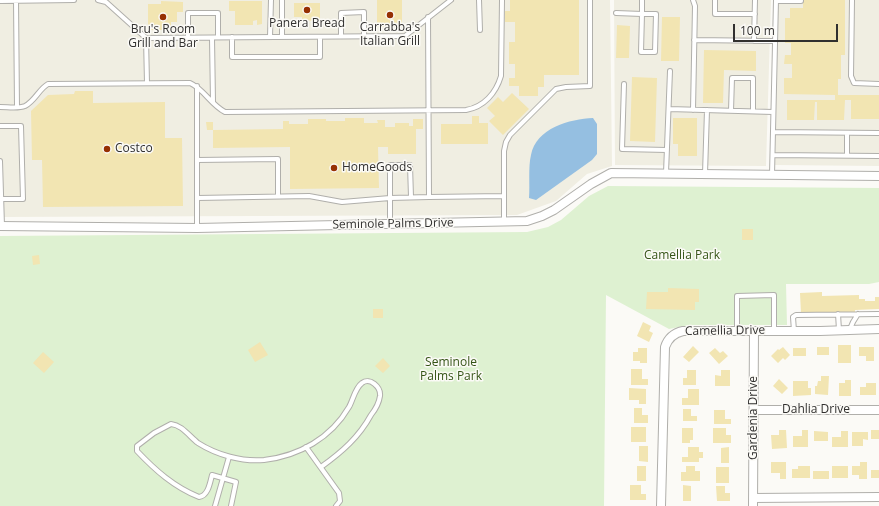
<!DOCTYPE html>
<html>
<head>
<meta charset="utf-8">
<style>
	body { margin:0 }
	#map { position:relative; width:879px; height:506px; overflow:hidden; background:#fbfaf6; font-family:"Open Sans",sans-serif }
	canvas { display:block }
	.scale { position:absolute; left:733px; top:24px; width:105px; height:18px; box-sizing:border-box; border:2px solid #31302f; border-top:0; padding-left:5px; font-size:12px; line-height:14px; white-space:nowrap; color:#31302f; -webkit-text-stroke:3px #fbfaf6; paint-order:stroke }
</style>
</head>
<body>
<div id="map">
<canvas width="879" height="506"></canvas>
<div class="scale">100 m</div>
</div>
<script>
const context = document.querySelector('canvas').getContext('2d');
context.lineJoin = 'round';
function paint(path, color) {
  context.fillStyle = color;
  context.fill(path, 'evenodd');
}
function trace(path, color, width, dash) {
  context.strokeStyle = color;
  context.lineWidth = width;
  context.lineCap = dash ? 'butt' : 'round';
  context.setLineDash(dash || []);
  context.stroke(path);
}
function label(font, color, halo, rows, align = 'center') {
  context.font = font + ' "Open Sans",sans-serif';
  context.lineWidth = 3;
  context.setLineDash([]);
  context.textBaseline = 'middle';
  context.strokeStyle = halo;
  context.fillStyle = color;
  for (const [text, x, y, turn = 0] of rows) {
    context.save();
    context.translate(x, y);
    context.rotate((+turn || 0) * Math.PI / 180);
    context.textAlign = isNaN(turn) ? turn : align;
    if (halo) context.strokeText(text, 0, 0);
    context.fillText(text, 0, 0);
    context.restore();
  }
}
paint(new Path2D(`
	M0,0H610L612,166L587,174L556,201L517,215L0,217Z
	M614,0H771L766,166L615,165Z
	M778,0H879V166L775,165Z`), '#f0eee2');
paint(new Path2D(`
	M608,186L879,188V282L869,284H786L787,325H689L669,329L606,295L604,506H0V236L527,232L548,227L561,220L589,196Z`), '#def1d1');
paint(new Path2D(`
	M593,118L597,124V154L592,160L536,200L529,198C530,185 528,167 531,155C536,128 570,119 593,118Z`), '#95bfe1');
paint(new Path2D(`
	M377,0H402V27H377Z
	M510,0H579V75H544V87H538V96H519V86H509V78H515V64H509V42H515V22H505V11H510Z
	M803,0H845V55H841V79H838V95H879V119H851V100H845L844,120H817V102H815L814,120H787V100H835V95L784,94V78H792V64H784L785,55H791V43H785V18H790V8H803Z
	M161,1L183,2V12H177V22H171V30H148V4H161Z
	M229,1H262V24L257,25V20L253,21V25H235V11H229Z
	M294,3H320V19H312V21L302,19V17H294Z
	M662,17H680L679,61H661Z
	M617,25L630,26L629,58H616Z
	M704,50L756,51V71L724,70L723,103H703Z
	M632,77L657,78L655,142L630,141Z
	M75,91H93V103L165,102V138H182L183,206L43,207L42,160H32L31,111L48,95L74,94Z
	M512,93L529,109L503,135L489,121L495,116L487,108L498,97L503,102Z
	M472,116H479V123H488V144H441V124H472Z
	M345,118H364V123H378L377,120H385V127H395V123H409V126H413V119H423V129H416V154H388V147H378L379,188L290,189V147L213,148V130L283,129V121H289V124H308V119H326V121H345Z
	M673,118H697V156H678V144H673Z
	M206,122H213V130H207Z
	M742,229H753V240H742Z
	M39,255L40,264L33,265L32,256Z
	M668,288L699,289V302H695V310L646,309L647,292H668Z
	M822,292V296L859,295V299H865V301H875V297H879V309L855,310V312L801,314L800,293Z
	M373,309H383V318H373Z
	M643,322L651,326L649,331L653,333L649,342L637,336Z
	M260,342L268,355L255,362L248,350Z
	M838,345H851V363H838Z
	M693,346L699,352L689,362L683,357Z
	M783,347L790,355L785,360L783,358L778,363L771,356L778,349L779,350Z
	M817,347H829V355H817Z
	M859,347H874V361H866V356H859Z
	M638,348H647V363H640V361H633V352H638Z
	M715,348L720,353L723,351L728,356L719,364L709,353Z
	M793,348H806V356H793Z
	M43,352L54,362L44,373L33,363Z
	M383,358L390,366L383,373L375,366Z
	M631,369H642V379H648V385H631Z
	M687,370H696V385H683V378H687Z
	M721,370H730V386H715V375L721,376Z
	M821,376H829L828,395L815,394V386H817L818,381H821Z
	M779,379L788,388L782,394L773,386Z
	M845,380H851V396H839V383H845Z
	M793,381H808V388H811V395L793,396Z
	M866,383H876V395H860V387H866Z
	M629,388L646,389V404H639V400H629Z
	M688,389H699V405H682V398H688Z
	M634,408H642V415H648V423H634Z
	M683,409H691V416H697V421H683Z
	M714,410H725V419H731V424H714Z
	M631,427H646V442H631Z
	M682,428H693V440H690V443H682Z
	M713,428H726V435H731V443H713Z
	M779,430H786L787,448L772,449L771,435H779Z
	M802,430H808V447H793V436H802Z
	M871,430H879V439H871Z
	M814,431L828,432V441H814Z
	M841,431H848V447H832V437H841Z
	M852,432H868V440L863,439V446H852Z
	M639,446H648V462L639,461Z
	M688,447H699V452H703V458H699V462H682V457H688Z
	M729,447V463H721V448Z
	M771,462H786V479H780V473H771Z
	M860,462H867V479H859V475H852V466H860Z
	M637,466H646V481H637Z
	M686,466H695V471H700V481H681V472H686Z
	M798,466H810V478H792V469H798Z
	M832,466H848V478H832Z
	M716,467H729V483H716Z
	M871,470H879V478H871Z
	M813,471H829V479H813Z
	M630,485H641V494H646V500H630Z
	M683,485L691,486V501H683Z
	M716,486H725V493H730V501H717Z`), '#f2e5b2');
const lane = new Path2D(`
	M16,0L17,107
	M98,0L106,2L146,38L405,36L451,0
	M282,0V37
	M479,0L480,30
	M693,0L695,6L693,110
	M715,0V14H755
	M852,0L851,76L854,83L879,84
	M0,1L74,0
	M776,1H801
	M616,13L642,14V0
	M642,14H656L655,52H641Z
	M428,17L429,197L504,196
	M341,36V13L364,12V36
	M232,37V57H320V37
	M270,37L271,0
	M146,38L147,83
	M188,38V13H218V37
	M212,38L213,102
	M694,40L775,41
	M754,41L755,0
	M624,84L622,149L667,150
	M197,86V228
	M0,107C8,107 18,109 25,106C35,101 39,89 48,84L190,83C204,89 211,105 225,112L466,110C484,107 496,93 501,76L502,0
	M669,109L773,112
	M731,111L732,78H753V111
	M0,126H21L23,199H1
	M773,132L879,133
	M847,133V155
	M773,155L879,156
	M197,160L278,159V196
	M0,161L2,226
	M666,173L670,71
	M705,174L707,110
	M772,175L776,0
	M197,198L309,196L342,202L390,198L429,197
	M504,221V151L506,142L510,135L556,89L566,87L590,86V0
	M390,224V165H410L411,197
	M838,314L839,330
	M850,329L853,322L858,314
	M737,331V296L774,295V331
	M794,331L793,317L796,315L879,314
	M306,447L339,493L340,501L336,506
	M215,506L229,457
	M231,506L236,482L212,475C210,483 208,496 199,497C174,487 155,470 137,451V446L154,433L171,424C182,425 189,436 198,443C217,455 242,462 264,460C299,456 331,438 349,407C353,400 355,388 362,383C370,377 381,387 380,396C379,403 375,410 371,415C359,437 342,452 321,467`);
const street = new Path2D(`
	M0,226L197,228L527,221L542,216L554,210L591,184L611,173L879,176
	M754,410H879
	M753,498L879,497
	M661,506L665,347C668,338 674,333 683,331H820L879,329
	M753,506L754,331`);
trace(lane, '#b0afab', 6);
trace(street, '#b0afab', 10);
trace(lane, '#fff', 4);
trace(street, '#fff', 8);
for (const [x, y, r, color] of [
	[307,10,4,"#963002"],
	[390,15,4,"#963002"],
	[163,17,4,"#963002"],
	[107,149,4,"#963002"],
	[334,168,4,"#963002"]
]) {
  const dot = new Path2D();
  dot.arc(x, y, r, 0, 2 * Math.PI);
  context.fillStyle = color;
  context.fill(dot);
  trace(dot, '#fbfaf6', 1.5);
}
label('12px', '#31302f', '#fbfaf6', [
	["Panera Bread",307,24],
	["Carrabba's",390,28],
	["Italian Grill",390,42],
	["Bru's Room",163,30],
	["Grill and Bar",163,44],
	["Costco",115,149,"left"],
	["HomeGoods",342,168,"left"]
]);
label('12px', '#31302f', '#fbfaf6', [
	["Seminole Palms Drive",393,224,-1],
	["Camellia Drive",725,331,-1],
	["Dahlia Drive",816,410],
	["Gardenia Drive",754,418,-90]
]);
label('12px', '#355416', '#fbfaf6', [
	["Camellia Park",682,256],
	["Seminole",451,363],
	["Palms Park",451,377]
]);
</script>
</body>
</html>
